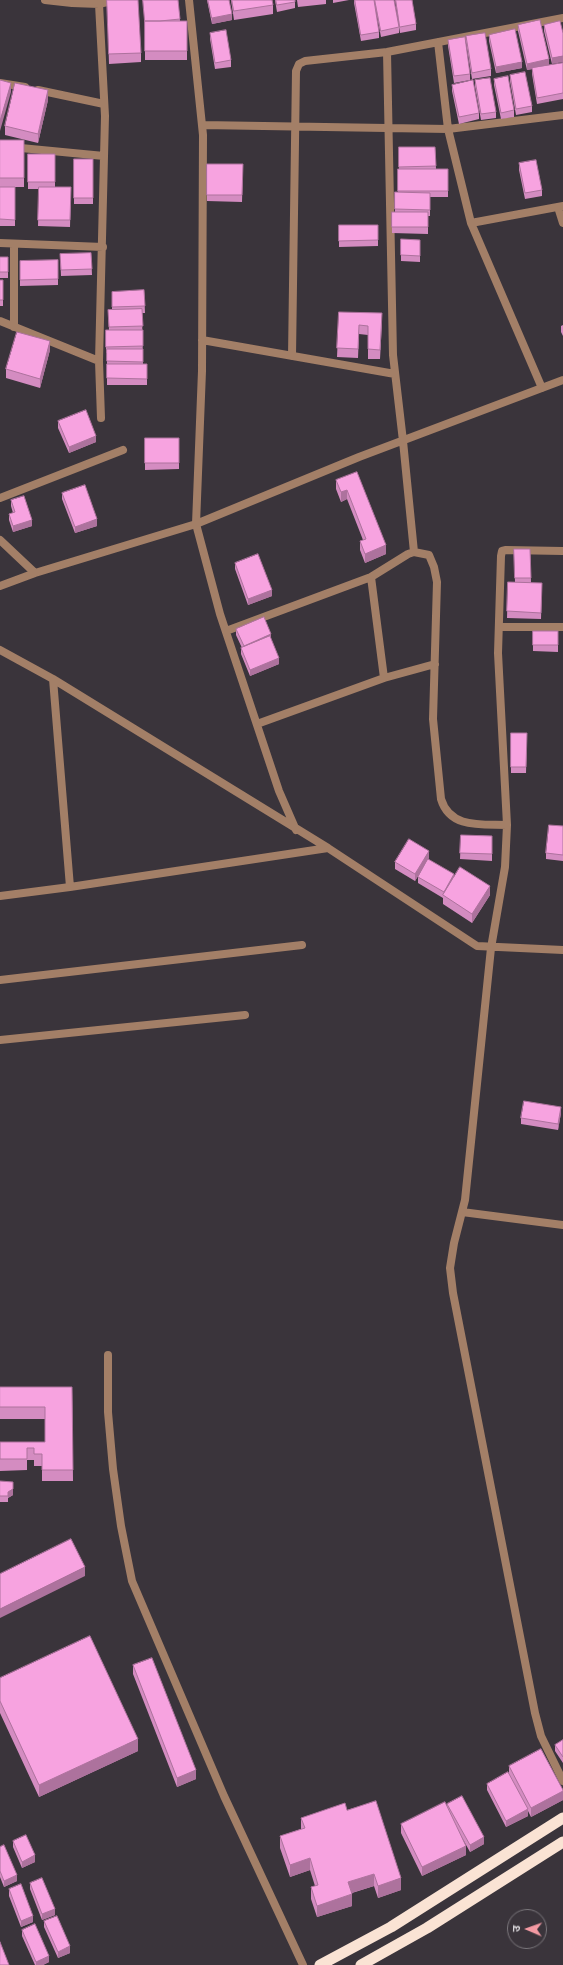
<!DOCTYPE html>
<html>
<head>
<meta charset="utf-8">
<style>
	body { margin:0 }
	#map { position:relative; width:563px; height:1965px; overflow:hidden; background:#3a343b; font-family:"Space Grotesk","Noto Sans Devanagari",sans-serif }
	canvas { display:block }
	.north { position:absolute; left:507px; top:1909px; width:40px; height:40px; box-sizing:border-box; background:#3a343b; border:1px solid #7a767b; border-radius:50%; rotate:272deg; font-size:11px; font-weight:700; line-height:16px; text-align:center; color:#dbd8dc }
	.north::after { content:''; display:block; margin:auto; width:14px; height:18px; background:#f49aa3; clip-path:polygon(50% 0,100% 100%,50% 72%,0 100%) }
</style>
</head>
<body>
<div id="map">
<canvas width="563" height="1965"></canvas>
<div class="north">उ</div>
</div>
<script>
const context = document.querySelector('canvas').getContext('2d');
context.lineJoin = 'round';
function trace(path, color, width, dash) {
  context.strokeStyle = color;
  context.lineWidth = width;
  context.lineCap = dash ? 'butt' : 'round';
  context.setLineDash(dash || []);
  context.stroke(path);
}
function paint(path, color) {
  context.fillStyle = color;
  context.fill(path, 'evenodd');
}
trace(new Path2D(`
	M45,0L72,3L73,0
	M189,0L203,135L202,371L196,524L220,614L279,791L296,830
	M72,3L99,4L115,0
	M99,4L105,116L99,361L101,418
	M438,42L448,129L471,223L542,388
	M387,52L393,355L403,441L414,552
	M0,83L25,87
	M38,90L104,104
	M202,125L448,129L563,115
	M0,146L104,156
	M558,207L563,223
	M471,223L563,206
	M0,243L103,247
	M14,244V327
	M0,321L99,361
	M202,340L395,374
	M292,356L296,71L299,64L305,61L387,52L563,18
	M0,498L123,450
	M0,540L35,573L0,586
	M563,551L506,550L502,551L501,556L498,653L507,825L505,867L491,948L465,1200L454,1243L450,1268L453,1293L535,1713L541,1736L563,1781
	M35,573L196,524L359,457L563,380
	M371,577L384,678
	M500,627H563
	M226,631L371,577L408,554L414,552L429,555L434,567L437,582L433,719L441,799C450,829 482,824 507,825
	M0,650L53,679L328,848
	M53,679L70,887
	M257,724L384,678L435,664
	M0,896L70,887L328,848L477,946L563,950
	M0,980L302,945
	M0,1040L245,1015
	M462,1212L563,1225
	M108,1355V1412L113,1469L121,1526L132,1581L224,1796L303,1965`), '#a37f67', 8);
trace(new Path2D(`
	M320,1965L391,1927L563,1818
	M361,1965L427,1928L563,1842`), '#fae3d4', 11);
paint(new Path2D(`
	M107,0L141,53V62L109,64Z
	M143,0H178L180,21H187V60H145V30Z
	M207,0H229L232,20L212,24Z
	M231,0H272L273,5V14L234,20Z
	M275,0H295V8L277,12Z
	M297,0H326V4L298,7Z
	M333,0H349L333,3Z
	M354,0H374L379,32V38L361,41L354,3Z
	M374,0H394L399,27V33L381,37Z
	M395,0H412L416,24V30L400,33Z
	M560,21L552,64L544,31V25Z
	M518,25L549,65L563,63V99L537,104L532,74V69L527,70L518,31Z
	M210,33L231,60V67L215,69L210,39Z
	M489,35L522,68L496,73L489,41Z
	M466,36L491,69V76L472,79L466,42Z
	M448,40L470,74V80L454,83L448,46Z
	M510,75L532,106V112L516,115L510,81Z
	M494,79L514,110V117L501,119L494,85Z
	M475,80L496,112V118L481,120L475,86Z
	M452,85L479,113V119L459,124L452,91Z
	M48,100L38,143L5,135V126Z
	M0,140H24V187H0Z
	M399,147H435L436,169H448V197H430V216H428V234L392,233V212H395V192H398L399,169Z
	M28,154H55V187H71L70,227L38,226L39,189H28Z
	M74,159H93V204H74Z
	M519,163L542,190V196L525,199L519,170Z
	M207,164H243L242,202L207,201Z
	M0,187H15V226H0Z
	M339,225H378V246L339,247Z
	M401,239L420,240V262L401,261Z
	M91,253L92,275L61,276L60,254Z
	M0,257H8V278H0Z
	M58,260V285L20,286V261Z
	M0,280H3V306H0Z
	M144,290L145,313H142L143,364H147V385H107V353H106V330H109L108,310H112V292Z
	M339,312L382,322L380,359H368V335L359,334L358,358L337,357Z
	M563,325V336L561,332V326Z
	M50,350L40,388L6,378V369Z
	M58,421L96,442L69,453L58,428Z
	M145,438H179V469L145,470Z
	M357,472L386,554L365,563L360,550V541L363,540L347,499L341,502L336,489V480Z
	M62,493L97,526L75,533L62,499Z
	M11,500L32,526L13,532L9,520V514L13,513L11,506Z
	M514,549H530L531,583H542L541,619L507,618L508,582H515Z
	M235,563L272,596L248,605L235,569Z
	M236,629L271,639L279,664L250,676L241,654V648H242L236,635Z
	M533,631H558V652L533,651Z
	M511,733H527L526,773H511Z
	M563,826V861L546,859V853Z
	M461,835L492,836V861L460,859Z
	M429,858L428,859L454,877L490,895L472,923L443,904V898L418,883V877L427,862L415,881L395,869V862Z
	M561,1113L558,1130L521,1124V1118Z
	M0,1387H72L73,1481H42V1466H34V1460H27V1470L0,1471V1442H45V1419H0Z
	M0,1481L13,1495L8,1498V1502H0Z
	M133,1665L196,1779L177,1787L133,1674Z
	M0,1678L138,1751L39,1797L0,1713Z
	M563,1740V1763L555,1751V1745Z
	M509,1766L563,1790V1800L531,1817L528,1811V1816L506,1827L487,1790V1784L509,1774Z
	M447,1804L484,1844L470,1852L460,1834L466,1855L422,1876L401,1833V1824L447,1806Z
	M347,1810L401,1890L378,1898L374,1886L352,1893V1906L317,1917L311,1899V1887L315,1886L310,1870L290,1877L280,1848V1836L301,1829V1818Z
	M13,1841L35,1862L22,1868L13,1847Z
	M0,1847L17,1881L4,1887L0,1877Z
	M30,1883L55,1915L42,1920L30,1889Z
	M9,1889L33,1922L21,1927L9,1896Z
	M44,1921L70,1953L58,1958L44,1927Z
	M22,1930L49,1962L43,1965H35L22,1936Z`), '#d48cc1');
paint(new Path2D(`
	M232,14V20L212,24V18Z
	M563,56V62L552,64V58Z
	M549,59V66L527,70V64Z
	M522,62V68L496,73V67Z
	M11,83V92L0,131V121Z
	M48,90V100L38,143V134Z
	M50,341V350L40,388V379Z
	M96,436V442L69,453V447Z
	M347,490V499L341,502V492Z
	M97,519V526L75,533V527Z
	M32,520V526L13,532V526Z
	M386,545V554L365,563V554Z
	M272,590V596L248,605V599Z
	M271,634V640L244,652V646Z
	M279,658V664L250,676V670Z
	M429,851V858L415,881V874Z
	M454,874V880L444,896V892Z
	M490,886V895L472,923V914Z
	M561,1107V1113L558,1130V1124Z
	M13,1489V1495L8,1498V1492Z
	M85,1567V1576L0,1618V1609Z
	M138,1739V1751L39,1797V1785Z
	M196,1770V1779L177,1787V1778Z
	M563,1791V1800L531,1817V1808Z
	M528,1809V1816L506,1827V1821Z
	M484,1837V1844L470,1852V1845Z
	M466,1846V1855L422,1876V1867Z
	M35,1855V1862L22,1868V1862Z
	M310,1858V1870L290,1877V1865Z
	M374,1874V1886L348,1894V1882Z
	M17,1875V1881L4,1887V1881Z
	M401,1878V1890L378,1898V1886Z
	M352,1894V1906L317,1917V1906Z
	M55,1909V1915L42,1920V1914Z
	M33,1916V1922L21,1927V1921Z
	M70,1946V1953L58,1958V1952Z
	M49,1956V1962L43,1965H36V1962Z`), '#ad729d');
const building = new Path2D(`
	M107,0H138L141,53L109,54Z
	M143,0H178L180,19L160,21H145Z
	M208,0H229L232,14L212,18Z
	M232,0H272L273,5L234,11Z
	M276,0H295V2L277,5Z
	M355,0H374L379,32L361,35Z
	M375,0H394L399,27L381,31Z
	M396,0H412L416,24L400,27Z
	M540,20L549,59L527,64L518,25Z
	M145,21H187V51H145Z
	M560,21L563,33V56L552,58L544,25Z
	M515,29L522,62L496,67L489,35Z
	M226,30L231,60L215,63L210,33Z
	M485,33L491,69L472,73L466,36Z
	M465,37L470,74L454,76L448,40Z
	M563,63V93L537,98L532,68Z
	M525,72L532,106L516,109L510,75Z
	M508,76L514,110L501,113L494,79Z
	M490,78L496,112L481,114L475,80Z
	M0,80L11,83L0,121Z
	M473,80L479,113L459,117L452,85Z
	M15,83L48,90L38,134L5,126Z
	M0,140H24V178H0Z
	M399,147H435L436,166L399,167Z
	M28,154H55V182H28Z
	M74,159H93V198H74Z
	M536,160L542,190L525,193L519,163Z
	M207,164H243L242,195H207Z
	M398,169H448V191H398Z
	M0,187H15V220L0,219Z
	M39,187H71L70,220H38Z
	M395,192L430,193V210L395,209Z
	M392,212H428V227H392Z
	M339,225H378V240L339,241Z
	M401,239L420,240V256L401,255Z
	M91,253L92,269L61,270L60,254Z
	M0,257H8V272H0Z
	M58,260V279L20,280V261Z
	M0,280H3V300H0Z
	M144,290L145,306L112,307V292Z
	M142,309L143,326L109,327L108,310Z
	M339,312L382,313L380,350L368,349V326L359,325L358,349L337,348Z
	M106,330H143V346L106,347Z
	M17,332L50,341L40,379L6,369Z
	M107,349H143V362L107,361Z
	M107,364H147V379L107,378Z
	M86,410L96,436L69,447L58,421Z
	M145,438H179V463H145Z
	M357,472L386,545L365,554L360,541L366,539L347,490L341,492L336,480Z
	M85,485L97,519L75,527L62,493Z
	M24,496L32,520L13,526L9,514L15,512L11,500Z
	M514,549H530L531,578H515Z
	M258,554L272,590L248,599L235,563Z
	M508,582L542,583L541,613L507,611Z
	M264,617L271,634L244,646L236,629Z
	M533,631H558V645H533Z
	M270,636L279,658L250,670L241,648Z
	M511,733H527L526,767H511Z
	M549,825L563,826V855L546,853Z
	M461,835L492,836V854L460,853Z
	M409,839L429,851L415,874L395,862Z
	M428,859L454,874L444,892L418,877Z
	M460,867L490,886L472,914L443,895Z
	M524,1101L561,1107L558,1124L521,1118Z
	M0,1387H72L73,1470H42V1454H34V1448H27V1459H0V1442H45V1407H0Z
	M0,1481L13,1482V1489L8,1492V1496H0Z
	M71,1539L85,1567L0,1609V1574Z
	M90,1636L138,1739L39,1785L0,1701V1678Z
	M152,1658L196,1770L177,1778L133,1665Z
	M563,1740V1757L555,1745Z
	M541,1749L563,1790V1791L531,1808L509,1766Z
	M508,1772L528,1809L506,1821L487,1784Z
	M462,1796L484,1837L470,1845L447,1804Z
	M376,1801L401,1878L378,1886L374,1874L348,1882L352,1894L317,1906L311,1887L318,1885L310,1858L290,1865L280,1836L305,1828L301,1818L345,1803L347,1810Z
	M445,1802L466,1846L422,1867L401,1824Z
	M26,1835L35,1855L22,1862L13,1841Z
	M4,1845L17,1875L4,1881L0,1871V1847Z
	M42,1878L55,1909L42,1914L30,1883Z
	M21,1884L33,1916L21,1921L9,1889Z
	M57,1916L70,1946L58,1952L44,1921Z
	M35,1924L49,1956L36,1962L22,1930Z
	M0,1942L9,1965H0Z`);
paint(building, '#f7a3e0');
trace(building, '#ad729d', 1);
</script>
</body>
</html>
